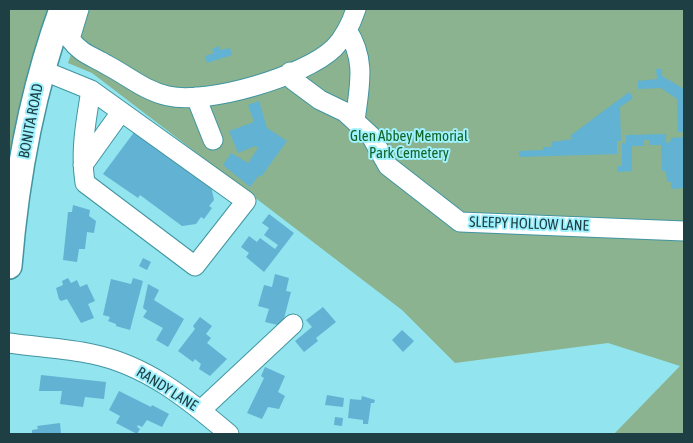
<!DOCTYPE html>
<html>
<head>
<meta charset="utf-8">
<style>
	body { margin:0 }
	#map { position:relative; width:693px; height:443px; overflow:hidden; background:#92e4ef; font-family:"Asap Condensed",sans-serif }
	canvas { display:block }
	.frame { position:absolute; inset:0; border:10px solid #1e4045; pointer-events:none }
</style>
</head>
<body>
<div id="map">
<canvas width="693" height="443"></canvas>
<div class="frame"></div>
</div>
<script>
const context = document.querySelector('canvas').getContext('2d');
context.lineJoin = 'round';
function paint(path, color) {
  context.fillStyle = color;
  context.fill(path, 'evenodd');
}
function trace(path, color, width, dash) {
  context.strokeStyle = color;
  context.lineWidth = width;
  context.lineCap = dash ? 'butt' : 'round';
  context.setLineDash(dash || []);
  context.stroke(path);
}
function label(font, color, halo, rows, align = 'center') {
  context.font = font + ' "Asap Condensed",sans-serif';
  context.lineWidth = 4;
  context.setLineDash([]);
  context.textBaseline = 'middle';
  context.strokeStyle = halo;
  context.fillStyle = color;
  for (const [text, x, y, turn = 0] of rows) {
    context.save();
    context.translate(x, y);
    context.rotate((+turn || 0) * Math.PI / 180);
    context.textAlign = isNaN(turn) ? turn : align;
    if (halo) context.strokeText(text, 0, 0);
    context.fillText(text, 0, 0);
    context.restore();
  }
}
paint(new Path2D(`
	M9,9H61L9,271Z
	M87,9H684V434H614L680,366L608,343L455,363L402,310L92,73L68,63Z`), '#8bb38f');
paint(new Path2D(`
	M219,46L220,50L230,48L232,55L207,63L205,56L214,53L212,49Z
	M656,69H662V76L684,89V132H678L677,99L661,88L638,89V81L657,79Z
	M629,92L633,98L620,107L621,141H617V154L519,157V151L543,150V147H551L552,142L573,139L570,136Z
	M259,101L267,128L287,141L261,177L259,175L250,187L223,165L231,153L248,163L258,148L255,146L238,153L229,131L254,122L248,105Z
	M135,131L211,186L214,200L209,206L212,208L204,219L201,217L196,224L182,226L140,195L138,198L103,174Z
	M666,134V143L670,142L671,138L684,137V188L671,189V182H667L666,171H662L661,145H649V140H644V146H632V171L617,172V166H622V143H626V135Z
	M73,205L90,210L89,216L96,221L94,233L87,232L85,249H79L77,262L63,260L68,212H72Z
	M269,214L294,233L264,272L246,257L249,253L241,247L249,236L257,242L260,238L275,249L278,245L264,235L269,228L262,223Z
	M143,258L151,262L147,270L139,266Z
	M275,274L289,278L286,291L291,292L282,326L265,322L269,309L258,306L264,285L272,287Z
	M68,278L71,283L77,280L80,287L87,284L95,301L88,304L94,318L81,323L67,299L61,301L59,299L56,288L63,285L62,281Z
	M133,278L143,281L130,330L116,326V324L108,321L110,317L103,315L111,279L131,284Z
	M148,284L159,290L154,300L184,319L168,347L156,340L163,328L143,317L147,311L143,308Z
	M323,307L336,322L316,338L318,341L304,352L295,341L312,327L306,320Z
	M200,317L212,326L206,334L211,338L207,343L227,359L210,376L199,369L201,364L195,359L193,362L178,351L195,329L193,326Z
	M402,330L414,341L403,352L392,340Z
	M265,367L285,376L278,392L285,396L279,409L268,407L262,419L247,413L264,378L261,376Z
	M41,375L106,382L104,399L85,397L83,407L60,404L62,391H39Z
	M119,391L151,407L152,405L169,414L162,427L147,420L142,427L138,425L137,427L140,429L137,434L116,423L120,416L109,410Z
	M327,395L344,398L343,407L325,405Z
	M362,396L375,400L374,403H371L368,424H363V420L348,418L350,399L361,400Z
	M335,417L343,418L342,426L334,425Z
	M60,423L61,434H32V430L38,429L37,426Z`), '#61b2d3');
const minor = new Path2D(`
	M79,9L70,39C81,54 92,56 107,65C128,76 145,91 168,96C208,105 305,76 334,48C345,37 351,24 356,9
	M347,30C367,61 359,87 355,121
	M42,70L91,90L246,201L195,266L85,183C80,151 86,121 91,90
	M290,72L293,80L320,100L345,112L371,136L388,166L460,222L684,231
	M196,97L213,140
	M83,165L121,112
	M9,343C36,347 65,348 92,354C146,365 188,399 229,434
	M201,410L293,324`);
const major = new Path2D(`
	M9,266C16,179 32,91 62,9`);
trace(minor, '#4195a0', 21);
trace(major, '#4195a0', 28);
trace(minor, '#fff', 19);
trace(major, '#fff', 25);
label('15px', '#1e4045', '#9ff1fd', [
	["BONITA ROAD",31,121,-79],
	["SLEEPY HOLLOW LANE",529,224,2],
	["RANDY LANE",167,389,32]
]);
label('15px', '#126527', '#9ff1fd', [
	["Glen Abbey Memorial",409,136],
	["Park Cemetery",409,153]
]);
</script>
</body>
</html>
